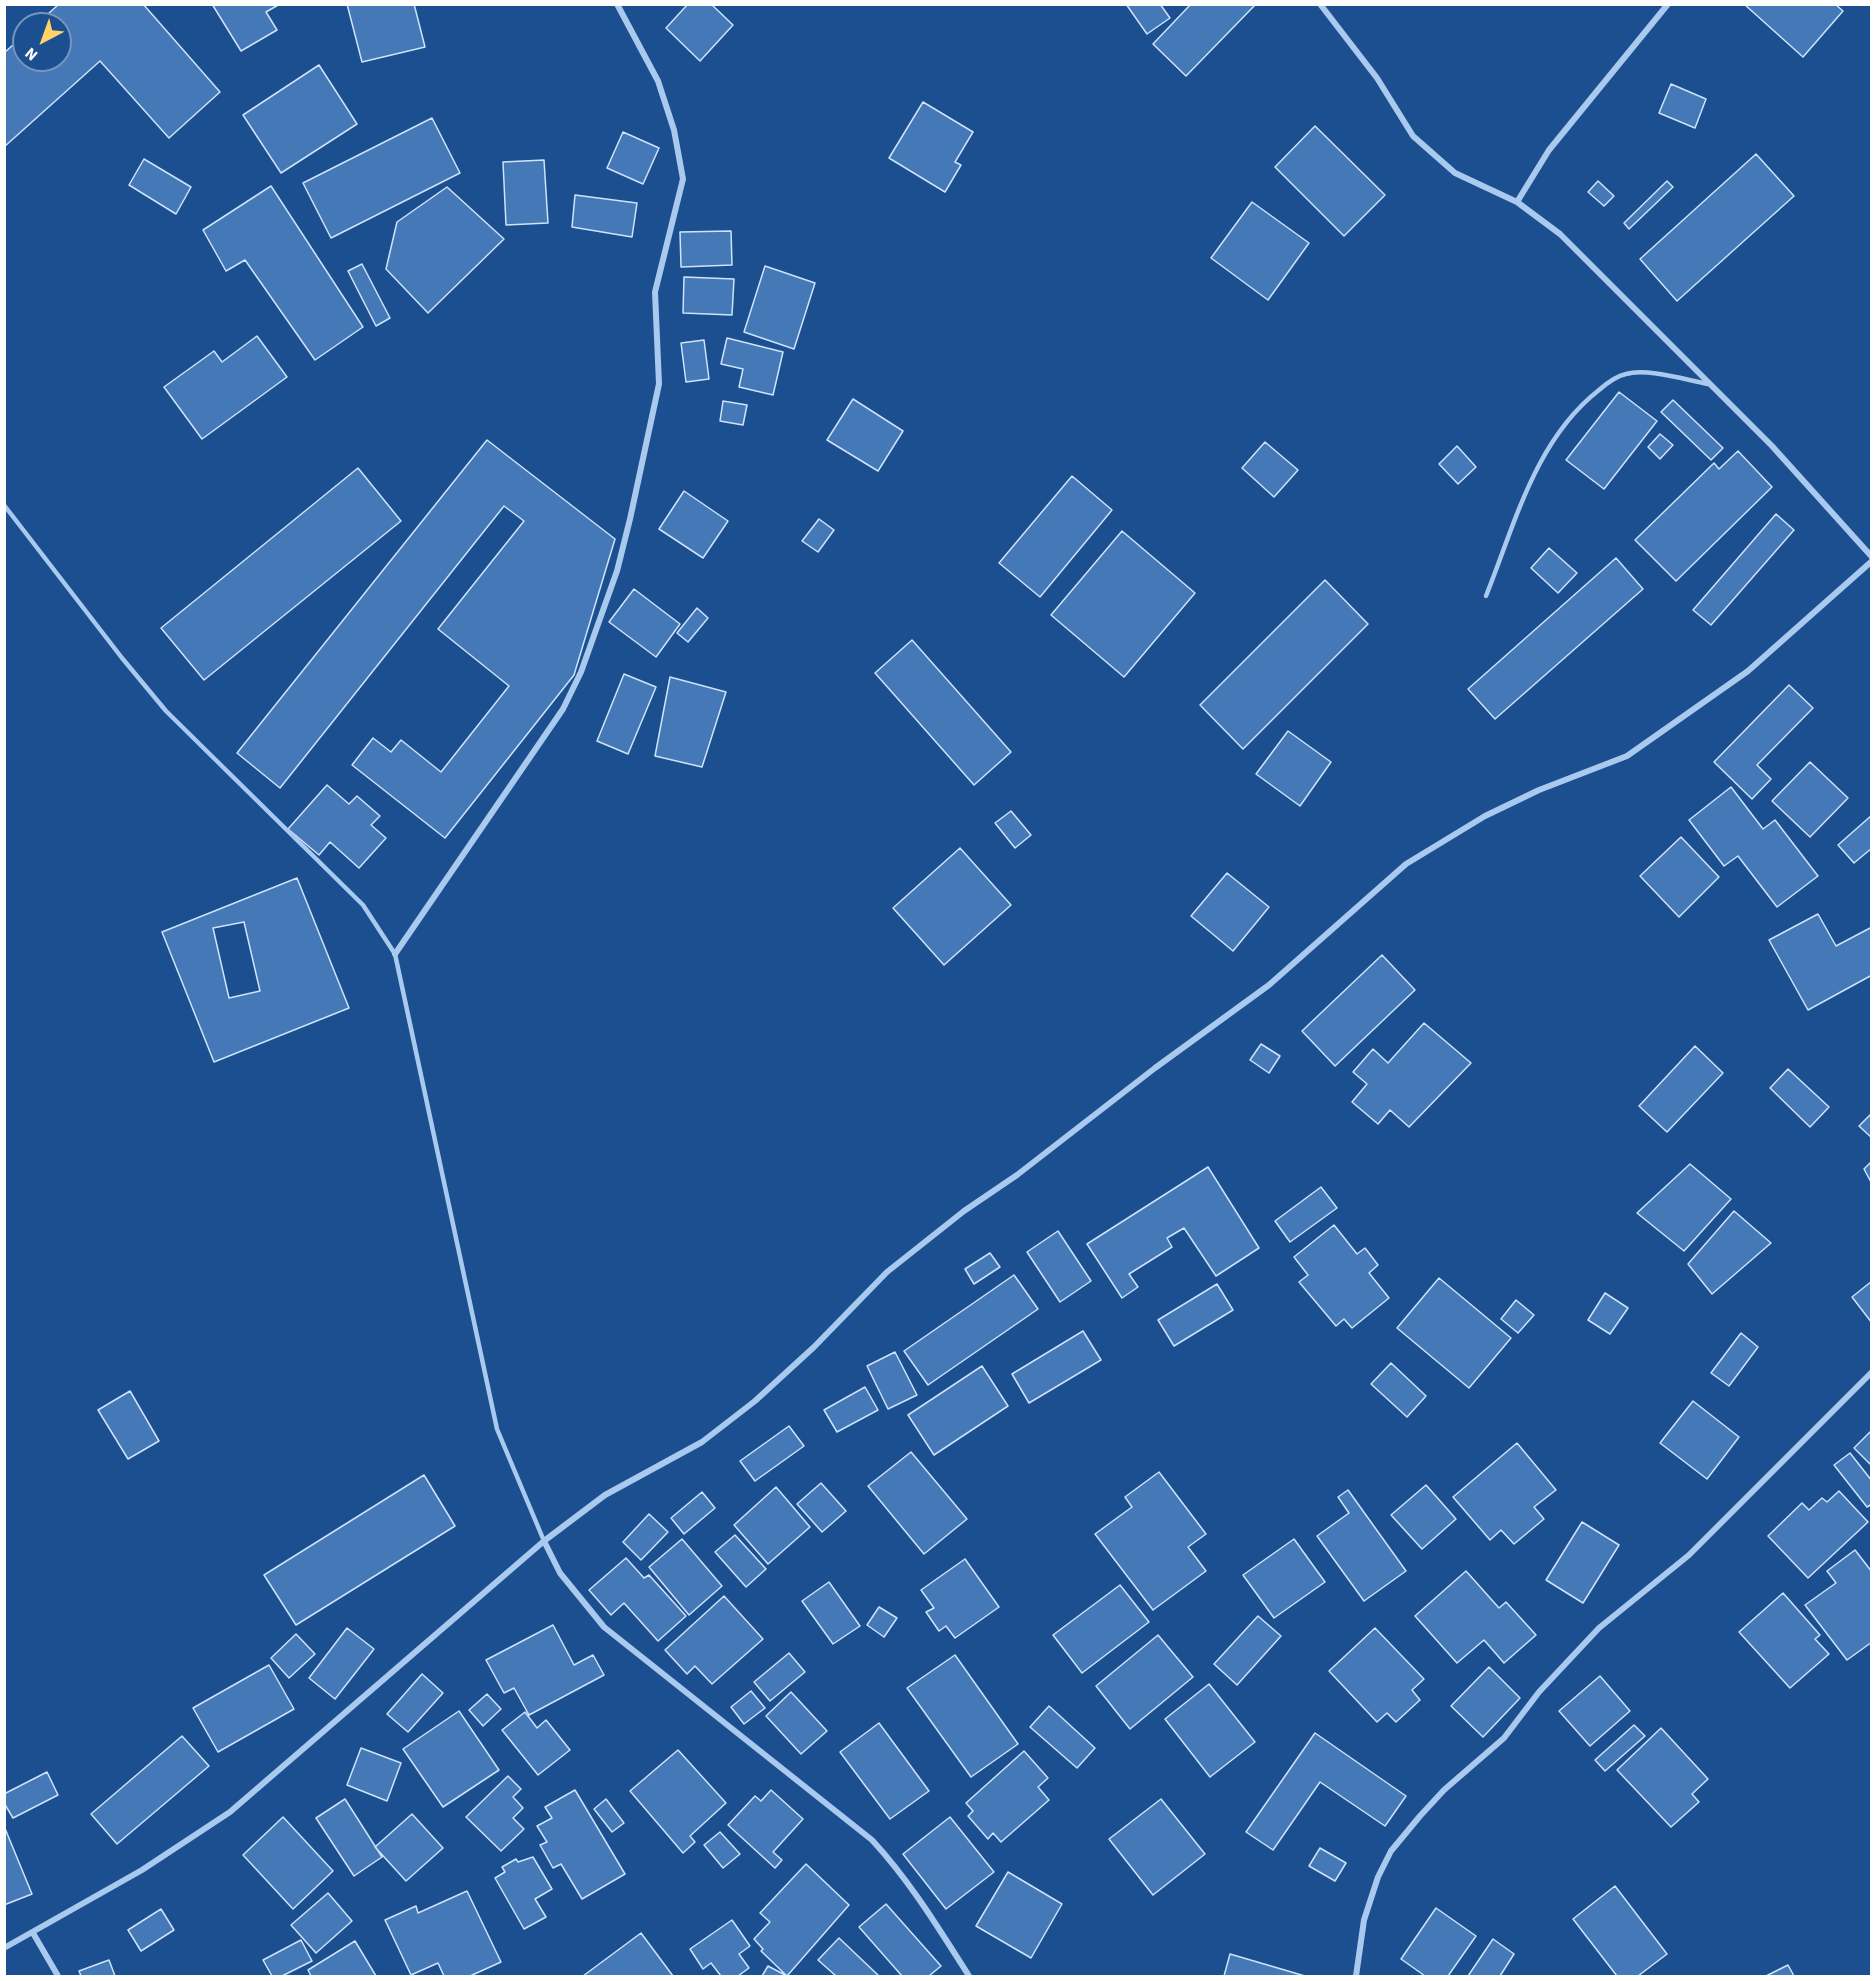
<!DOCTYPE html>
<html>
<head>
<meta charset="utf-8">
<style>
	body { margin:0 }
	#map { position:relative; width:1876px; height:1981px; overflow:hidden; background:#1b4f8f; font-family:"Source Sans 3",sans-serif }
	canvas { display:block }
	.frame { position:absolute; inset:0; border:6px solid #fff; pointer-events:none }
	.north { position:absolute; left:12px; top:12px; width:60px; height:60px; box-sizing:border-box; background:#1b4f8f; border:2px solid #7695bc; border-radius:50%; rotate:221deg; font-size:16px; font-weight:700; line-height:24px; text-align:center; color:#fff }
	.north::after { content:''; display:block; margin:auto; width:21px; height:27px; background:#ffd166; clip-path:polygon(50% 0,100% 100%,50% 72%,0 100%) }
</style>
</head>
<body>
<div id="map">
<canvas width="1876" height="1981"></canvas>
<div class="frame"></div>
<div class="north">N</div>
</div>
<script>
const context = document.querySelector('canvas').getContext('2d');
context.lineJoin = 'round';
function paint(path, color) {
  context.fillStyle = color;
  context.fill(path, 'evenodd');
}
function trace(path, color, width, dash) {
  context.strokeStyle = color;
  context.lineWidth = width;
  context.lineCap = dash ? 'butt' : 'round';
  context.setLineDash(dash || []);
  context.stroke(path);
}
const building = new Path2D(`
	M59,4H143L220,92L169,138L100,61L4,147V53L24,35V60H60V24H37Z
	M212,4H280L266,12L277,30L241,51Z
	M347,4H414L425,47L362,62Z
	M688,4H711L733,25L700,61L666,28Z
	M1126,4H1160L1170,18L1147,34Z
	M1191,4H1256L1186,76L1153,44Z
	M1744,4H1835L1843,11L1803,57Z
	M319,65L357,124L281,173L243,115Z
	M1671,84L1706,99L1695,128L1659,113Z
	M923,102L973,132L955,162L961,165L945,192L889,158Z
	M432,118L460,173L331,238L303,183Z
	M1315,126L1385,195L1344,236L1275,167Z
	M623,132L659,148L643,184L607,168Z
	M1756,154L1794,196L1677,301L1640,259Z
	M144,159L191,187L176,214L129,185Z
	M544,160L548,223L506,225L503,162Z
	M1598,181L1614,196L1604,206L1588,192Z
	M1667,181L1673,187L1629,229L1624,223Z
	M271,186L363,327L315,360L245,260L226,271L203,230Z
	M447,187L504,239L428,313L386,269L397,222Z
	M575,195L637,203L632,237L572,227Z
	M1252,202L1309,243L1268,300L1211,258Z
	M731,231L732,265L681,267L680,232Z
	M362,264L390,318L376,326L348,271Z
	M765,266L815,283L794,349L744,332Z
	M684,277L734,279L732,315L683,313Z
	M257,336L287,377L202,439L164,387L214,351L222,362Z
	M727,338L783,352L773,395L739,387L743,369L721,364Z
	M704,340L709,379L686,382L681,343Z
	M1619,392L1657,421L1604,489L1566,460Z
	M853,399L903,431L878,471L827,440Z
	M1673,400L1723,448L1711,460L1661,412Z
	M723,401L747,405L743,425L720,421Z
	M1660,434L1673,445L1660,459L1648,447Z
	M487,440L615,539L574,675L445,838L352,765L373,738L391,752L401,740L441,772L509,686L438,629L524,521L504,506L280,788L237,753Z
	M1265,442L1298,470L1274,497L1242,468Z
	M1457,446L1476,467L1458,484L1439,464Z
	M1738,451L1772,487L1676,581L1635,540L1714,463L1719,469Z
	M358,468L401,521L204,680L161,628Z
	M1072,476L1112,510L1040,597L999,563Z
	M684,491L728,521L703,558L659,529Z
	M1776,514L1794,530L1711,625L1693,610Z
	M819,519L834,530L818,552L802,541Z
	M1122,531L1195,593L1124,677L1051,615Z
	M1549,548L1577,573L1558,593L1531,568Z
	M1616,558L1643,589L1495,719L1468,689Z
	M1325,580L1368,624L1243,749L1200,705Z
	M634,589L680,624L656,657L609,622Z
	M697,608L708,618L688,642L677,633Z
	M912,640L1011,752L974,785L875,673Z
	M624,674L656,687L628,754L597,741Z
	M670,677L726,692L702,767L655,756Z
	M1789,685L1813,708L1757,765L1771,779L1752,799L1714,762Z
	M1288,731L1331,762L1300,806L1256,774Z
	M1810,762L1848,798L1810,837L1772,801Z
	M327,785L349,804L357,796L380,816L371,825L386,838L359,868L330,842L319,855L288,829Z
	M1731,787L1763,829L1775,820L1818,876L1777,907L1738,856L1724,866L1689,820Z
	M1011,811L1031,835L1015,848L995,823Z
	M1872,815V848L1854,863L1838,845Z
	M1681,837L1719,877L1679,917L1640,876Z
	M960,848L1011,905L944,965L893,908Z
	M1227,873L1269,907L1233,951L1191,916Z
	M297,878L349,1008L214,1062L162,932ZM244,922L260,991L229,998L213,928Z
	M1818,914L1836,946L1872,927V975L1808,1010L1769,940Z
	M1382,955L1415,990L1335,1066L1302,1031Z
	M1424,1023L1471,1063L1409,1127L1390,1110L1378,1124L1352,1102L1367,1084L1353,1072L1373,1049L1388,1063Z
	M1261,1044L1280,1056L1269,1073L1250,1060Z
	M1695,1046L1723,1073L1667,1132L1639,1106Z
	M1788,1069L1829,1107L1810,1127L1770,1088Z
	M1872,1113V1138L1859,1126Z
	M1872,1161V1184L1864,1169Z
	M1690,1164L1731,1199L1684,1251L1637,1213Z
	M1208,1167L1259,1248L1216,1276L1184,1228L1167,1238L1172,1247L1129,1274L1138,1287L1122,1298L1087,1244Z
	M1321,1187L1337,1208L1290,1242L1275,1221Z
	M1734,1211L1771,1243L1712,1294L1688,1264Z
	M1334,1225L1357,1254L1365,1248L1378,1265L1369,1273L1389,1298L1352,1328L1344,1319L1336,1326L1299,1282L1308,1275L1294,1257Z
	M1058,1231L1091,1281L1060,1302L1027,1252Z
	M990,1253L1000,1267L974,1284L965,1269Z
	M1014,1275L1038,1309L928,1385L904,1351Z
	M1439,1278L1511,1338L1469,1388L1397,1328Z
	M1872,1281V1323L1852,1297Z
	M1217,1284L1233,1310L1174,1346L1158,1320Z
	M1605,1293L1628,1308L1610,1334L1588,1320Z
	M1516,1300L1534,1315L1518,1333L1501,1319Z
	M1083,1331L1101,1360L1029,1403L1012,1374Z
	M1741,1333L1758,1347L1729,1386L1711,1373Z
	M895,1352L917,1395L888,1409L867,1366Z
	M1391,1363L1426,1396L1407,1417L1371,1384Z
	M982,1366L1008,1406L934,1455L908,1415Z
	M865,1387L878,1410L837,1432L824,1410Z
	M130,1391L159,1441L128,1459L98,1410Z
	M1693,1401L1739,1437L1707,1479L1660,1443Z
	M789,1426L804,1446L755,1481L740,1461Z
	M1872,1430V1466L1854,1448Z
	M1517,1443L1556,1490L1534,1507L1544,1519L1514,1544L1501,1530L1490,1540L1453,1497Z
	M911,1452L967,1519L924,1554L868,1486Z
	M1850,1453L1872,1481V1504L1867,1507L1834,1465Z
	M1159,1472L1206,1534L1188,1547L1206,1571L1153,1610L1095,1534L1132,1507L1125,1497Z
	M424,1475L455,1526L296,1625L264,1575Z
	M821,1483L846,1511L822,1532L797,1504Z
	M1426,1485L1456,1519L1422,1549L1391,1515Z
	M776,1487L810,1527L768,1564L734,1525Z
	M1348,1490L1406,1571L1364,1601L1317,1536L1349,1513L1338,1497Z
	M1839,1491L1868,1522L1808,1578L1768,1536L1802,1503L1809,1510L1822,1498L1827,1502Z
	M702,1492L715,1508L684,1534L671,1518Z
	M649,1514L668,1532L641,1560L623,1542Z
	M1582,1522L1619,1545L1583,1603L1546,1580Z
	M735,1535L766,1569L746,1587L715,1552Z
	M682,1539L722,1586L689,1615L649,1567Z
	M1294,1539L1325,1582L1274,1618L1243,1575Z
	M1855,1550L1872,1572V1642L1847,1660L1805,1605L1836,1583L1827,1571Z
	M626,1558L644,1578L649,1575L686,1616L658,1641L624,1603L611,1615L589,1590Z
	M965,1559L999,1607L955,1638L946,1626L939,1631L926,1612L934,1608L921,1590Z
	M1466,1571L1499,1608L1506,1602L1536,1635L1504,1663L1484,1640L1457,1663L1415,1616Z
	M829,1582L860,1626L833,1644L802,1601Z
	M1120,1585L1149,1622L1082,1673L1053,1635Z
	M1783,1593L1820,1635L1815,1639L1829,1654L1790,1688L1739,1632Z
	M724,1596L763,1639L712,1684L695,1666L687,1674L665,1650Z
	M879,1607L897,1618L884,1637L867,1625Z
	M1258,1616L1281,1636L1237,1685L1214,1664Z
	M553,1625L574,1665L593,1655L604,1675L529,1715L514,1688L504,1693L486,1660Z
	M347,1628L374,1649L335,1699L309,1678Z
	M1375,1628L1424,1679L1412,1690L1420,1700L1396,1722L1387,1713L1377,1722L1329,1671Z
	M296,1634L315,1654L289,1678L271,1658Z
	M1158,1635L1193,1677L1130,1729L1096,1686Z
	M789,1653L805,1672L770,1701L754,1682Z
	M955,1655L1018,1744L971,1777L907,1688Z
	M269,1665L294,1709L218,1752L193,1708Z
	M1489,1667L1520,1698L1483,1737L1451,1706Z
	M422,1674L443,1693L408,1732L387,1714Z
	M1600,1676L1630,1711L1590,1746L1559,1711Z
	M1209,1684L1255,1742L1210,1777L1165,1719Z
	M751,1691L765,1708L744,1724L731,1707Z
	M791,1692L827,1731L801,1754L766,1716Z
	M487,1694L501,1709L483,1726L469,1710Z
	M1049,1706L1095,1748L1077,1768L1030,1727Z
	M459,1711L499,1770L443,1807L403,1749Z
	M525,1712L537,1728L546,1720L570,1750L538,1775L502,1730Z
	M879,1723L929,1791L890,1819L840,1752Z
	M1634,1725L1645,1736L1605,1771L1595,1760Z
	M1661,1728L1708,1779L1692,1794L1699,1802L1671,1827L1617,1770Z
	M1315,1733L1406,1796L1385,1826L1320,1782L1273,1850L1246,1832Z
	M182,1736L209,1766L117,1844L91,1814Z
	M361,1748L401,1763L387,1801L347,1785Z
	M678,1750L726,1803L690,1836L695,1842L683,1853L630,1791Z
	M1024,1751L1048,1778L1038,1787L1049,1800L1001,1842L993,1833L988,1839L968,1816L973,1811L966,1803Z
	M47,1772L58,1795L13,1818L4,1803V1794Z
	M508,1776L521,1789L513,1797L523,1808L513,1818L524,1829L501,1851L466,1817Z
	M575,1790L625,1874L582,1899L561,1864L553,1868L540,1845L547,1842L537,1826L552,1818L545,1807Z
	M771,1790L803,1819L773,1852L782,1860L775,1868L728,1825L755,1796L761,1801Z
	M345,1799L382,1857L354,1876L316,1818Z
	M606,1799L624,1823L612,1832L594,1809Z
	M1161,1799L1205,1854L1153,1895L1109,1839Z
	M412,1814L443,1848L406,1881L375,1847Z
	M283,1817L333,1871L293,1909L243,1855Z
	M950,1817L994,1872L946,1909L903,1854Z
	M4,1826L32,1894L4,1905Z
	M720,1832L740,1854L723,1868L704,1845Z
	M1320,1848L1346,1863L1335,1881L1309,1866Z
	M533,1857L552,1889L535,1899L546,1917L524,1929L495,1878L505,1872L502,1867L516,1859L518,1862Z
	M806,1864L849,1905L787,1976L761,1951L763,1949L754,1939L770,1922L760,1913Z
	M1008,1872L1062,1904L1031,1958L976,1926Z
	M1615,1886L1667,1954L1638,1976H1617L1573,1919Z
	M467,1891L501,1962L470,1976H444L438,1963L411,1975L385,1920L416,1906L418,1913Z
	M328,1893L352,1921L316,1953L291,1925Z
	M886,1904L941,1966L929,1976H902L859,1927Z
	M1436,1908L1476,1936L1448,1976H1425L1401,1959Z
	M161,1909L174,1930L141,1951L128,1930Z
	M732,1920L750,1946L739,1954L749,1968L738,1976H721L711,1963L703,1969L690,1949Z
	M641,1933L673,1976H583Z
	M839,1938L879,1976H836L818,1960Z
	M1493,1939L1514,1954L1500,1976H1468Z
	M301,1940L312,1961L282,1976H272L263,1960Z
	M355,1941L376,1976H311L308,1970Z
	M1230,1954L1305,1976H1224Z
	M109,1960L115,1976H81L79,1971Z
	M1788,1965L1794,1976H1766Z
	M768,1966L787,1976H762Z`);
paint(building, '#4478b7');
trace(building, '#cfe3fa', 1.5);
trace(new Path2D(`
	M4,505L122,658L166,711L363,905L395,954L497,1429L544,1541
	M1486,596C1515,524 1535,440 1599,390C1607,383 1616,376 1626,374C1647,368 1686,380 1708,384`), '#a9c9ee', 4.5);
trace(new Path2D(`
	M1320,4L1377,78L1413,136L1455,173L1517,202L1560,234L1772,446L1872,557
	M1517,202L1549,150L1668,4
	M395,954L563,709L581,672L617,571L630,519L659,384L655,292L683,179L674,130L658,81L617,4
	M544,1541L560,1573L604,1627L872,1840C910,1881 939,1929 969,1976
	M33,1933L58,1976
	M4,1948L142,1870L230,1812L544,1541L605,1495L702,1442L755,1401L814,1347L887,1272L964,1211L1017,1175L1155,1068L1269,985L1406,864L1485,816L1539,790L1627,756L1748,671L1872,561
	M1356,1976L1364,1920L1378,1877L1391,1851L1420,1816L1444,1790L1504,1738L1539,1692L1599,1628L1689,1555L1872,1372`), '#a9c9ee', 6);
</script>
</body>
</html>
